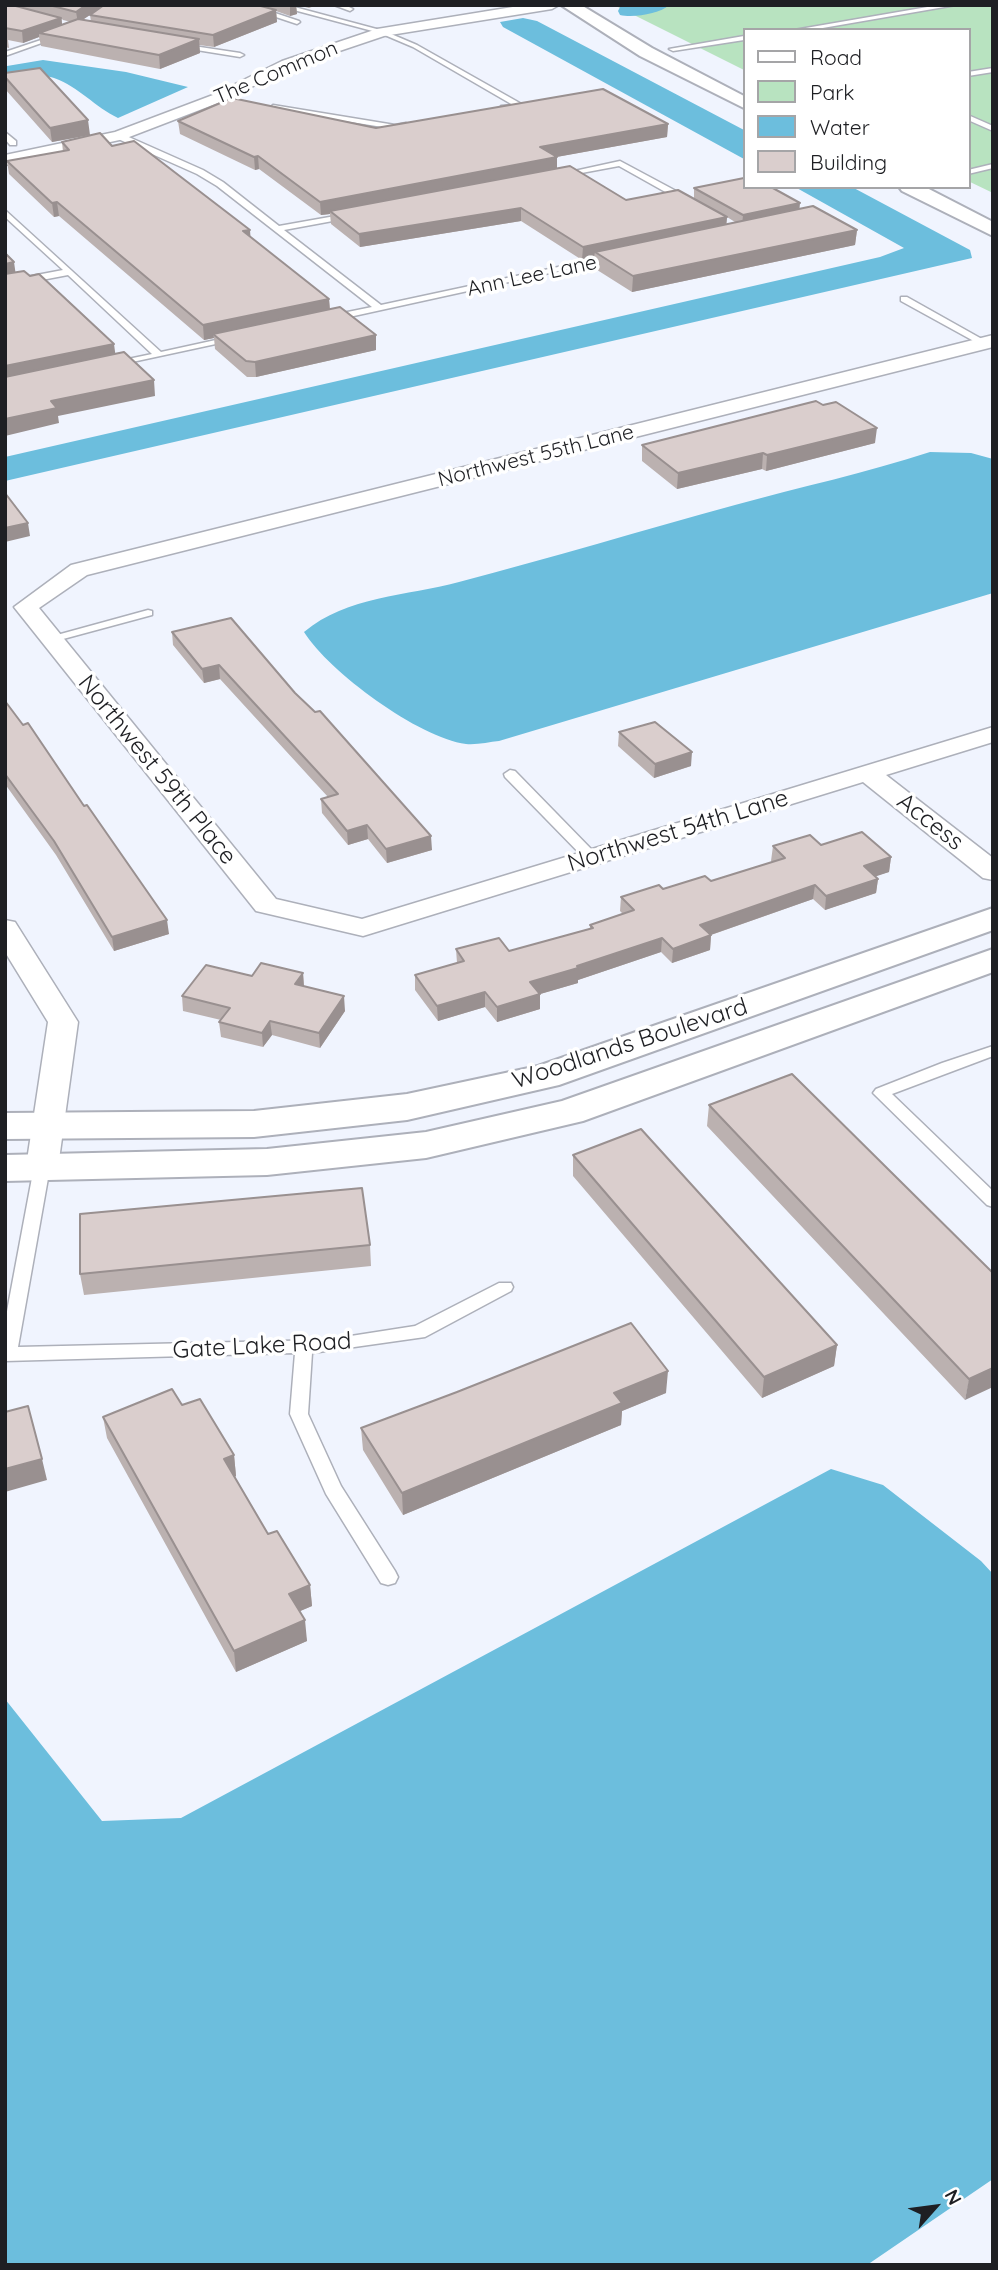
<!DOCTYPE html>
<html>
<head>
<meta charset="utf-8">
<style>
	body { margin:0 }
	#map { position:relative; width:998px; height:2270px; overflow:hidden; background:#f0f4fe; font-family:Quicksand,sans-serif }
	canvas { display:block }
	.frame { position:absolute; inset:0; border:7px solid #1e1f23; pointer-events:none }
	.legend { position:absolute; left:743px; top:28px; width:228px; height:161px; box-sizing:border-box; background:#fff; border:2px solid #a5a5a7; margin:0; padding:9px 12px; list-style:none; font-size:21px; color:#1e1f23 }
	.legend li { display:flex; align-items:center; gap:14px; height:35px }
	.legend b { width:35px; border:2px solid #a5a5a7 }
	.north { position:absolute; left:900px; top:2172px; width:70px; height:70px; -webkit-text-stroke:5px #fff; paint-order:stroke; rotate:62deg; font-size:19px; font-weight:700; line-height:28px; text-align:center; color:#1e1f23 }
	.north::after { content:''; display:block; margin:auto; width:24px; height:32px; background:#1e1f23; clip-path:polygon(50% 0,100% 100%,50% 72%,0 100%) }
</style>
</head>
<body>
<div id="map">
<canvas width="998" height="2270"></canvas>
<div class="frame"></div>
<ul class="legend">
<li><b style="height:9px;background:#fff"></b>Road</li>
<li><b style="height:19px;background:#b8e3c0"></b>Park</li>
<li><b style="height:19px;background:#6cbedd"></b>Water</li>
<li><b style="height:19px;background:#dacecd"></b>Building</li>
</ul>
<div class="north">N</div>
</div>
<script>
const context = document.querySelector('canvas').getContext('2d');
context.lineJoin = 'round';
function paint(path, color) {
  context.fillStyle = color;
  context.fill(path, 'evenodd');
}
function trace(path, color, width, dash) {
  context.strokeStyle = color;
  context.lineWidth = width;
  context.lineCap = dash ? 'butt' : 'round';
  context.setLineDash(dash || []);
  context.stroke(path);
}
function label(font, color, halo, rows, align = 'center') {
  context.font = font + ' Quicksand,sans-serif';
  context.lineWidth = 7;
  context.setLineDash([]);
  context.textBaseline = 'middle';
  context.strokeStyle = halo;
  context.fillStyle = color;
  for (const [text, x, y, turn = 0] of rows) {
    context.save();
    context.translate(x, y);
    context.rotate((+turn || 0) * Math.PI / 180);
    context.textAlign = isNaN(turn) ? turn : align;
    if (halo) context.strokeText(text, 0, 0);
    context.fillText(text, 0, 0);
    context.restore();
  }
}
paint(new Path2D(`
	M614,5H993V193L968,181V30H744V70Z`), '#b8e3c0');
paint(new Path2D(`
	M523,18L537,21L744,130V159L503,27L500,22Z
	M43,60L126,72L188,87L118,118C95,107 79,87 54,78C39,73 21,80 5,75L7,66Z
	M795,187H852L970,250L972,258L5,481V457L880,257L904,248Z
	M930,452L971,453L993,459V593L499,741C489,742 477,745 466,744C419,738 329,672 304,632C347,596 407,596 459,582C551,558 643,530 735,505C800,487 866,473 930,452Z
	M831,1469L883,1485L981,1561L993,1574V2179L867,2265H5V1699L102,1821L181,1818Z`), '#6cbedd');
paint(new Path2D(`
	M627,5H669C660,14 633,18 620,15L618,11L620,7Z`), '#6cbedd');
const lane = new Path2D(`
	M275,5H287L384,31L417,45L525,106L501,110V106L513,105L413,47L380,33Z
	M334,5H345L353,9L350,11Z
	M939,5H956L811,30H794Z
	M272,12L299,21L300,22L297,24L270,15Z
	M59,34L64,35L5,56V52Z
	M744,36V40L673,51L669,49Z
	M180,44L240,53L244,55L240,57L178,47Z
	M993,68V72L968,76V72Z
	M273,105L395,125L406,123L410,125L395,129L270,109Z
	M968,115L993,126V131L968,120Z
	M5,132L16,141V145H10L5,139Z
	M116,134H122L203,170L223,182L279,226L352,213V217L349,218L284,230L381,305L614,255L618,258L331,321L328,320V316L372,307L217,186L197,174L116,138Z
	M620,161L691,199L692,201L685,203L619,166L560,177L556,175Z
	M993,164V168L968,174V170Z
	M5,210L161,352L234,336L239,339L109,367V363L152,354L68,275L5,287V281L63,270L5,217Z
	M901,297H907L989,343L981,345L901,301Z
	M148,610L152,611V615L52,642L46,638Z
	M510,770L515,771L596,854L598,857L596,860H586L505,777L504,774Z
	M993,1046V1056L892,1094L993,1191V1207L987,1205L873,1093L876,1089L942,1063Z
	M42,1162L50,1167L18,1347L325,1340L415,1326L499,1283H511L513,1287L511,1291L425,1337L312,1353L308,1414L341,1486L395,1571L398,1577L395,1583L388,1585L381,1583L326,1494L290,1414L295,1353L5,1361V1322L34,1167Z`);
const street = new Path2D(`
	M525,5H559L552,9L384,36L292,67L223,101L124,139L5,165V155L115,132L213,95L282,61L377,29Z
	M993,335V347L87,575L39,608L276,899L362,919L993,727V742L886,775L993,858V880L983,878L863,782L363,936L256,911L14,607L71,565Z
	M5,920L15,922L78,1022L58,1167L53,1175L42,1178L31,1175L26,1167L48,1022L5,952Z`);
const secondary = new Path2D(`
	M561,5H581L652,48L744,96V108L640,56Z
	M899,187H925L993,222V236L902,191Z
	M993,908V930L559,1085L407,1120L254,1137L5,1139V1113L254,1111L407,1094L538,1066Z
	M993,949V972L583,1121L426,1158L267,1175L5,1181V1155L267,1149L426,1132L562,1101Z`);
trace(lane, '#adb0ba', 3);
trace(street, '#adb0ba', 3);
trace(secondary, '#adb0ba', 4);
paint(lane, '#fff');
paint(street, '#fff');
paint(secondary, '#fff');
paint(new Path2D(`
	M5,5H296L297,14L290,16L276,11L277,22L214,47L199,45L200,53L160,69L41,46L39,37L23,43L8,40L9,48L5,47ZM94,12L90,15L91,22L82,20ZM62,19L63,20L71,22L62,25Z
	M298,5H317L309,8Z
	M5,73L90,135L52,142L5,89Z
	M178,121L376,128L668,124L667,137L556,157L557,168L626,200L694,198V188L800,208L857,230L855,245L632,292L594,268V257L582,260L521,221L360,247L331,224L330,214L321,215L259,169L255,170L180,134ZM727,217L735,222L726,224Z
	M62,142L112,146L250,237L329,299L330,309L376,350L256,377H247L215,349L214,338L204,340L59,216L54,217L9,174L7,161L63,152Z
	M875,443L766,471L762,469L677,489L642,461V445Z
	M172,632L295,693L432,850L387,863L368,839L348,845L322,813L321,799L328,797L220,679L204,683L173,645Z
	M5,701L169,934L114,951L56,855L5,784Z
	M619,732L691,766L654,778L618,746Z
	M821,845L891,857L889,872L875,876L878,879L876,893L825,910L813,899L711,935L710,950L672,963L661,952L578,980V983L540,994V1009L497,1022L485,1007L438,1021L415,990V975L457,963L456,949L509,951L590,929V925L623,914L620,911L621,897L711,881L773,862L771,861L773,846Z
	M303,973L304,986L345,1011L320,1048L272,1035L263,1047L221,1037L219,1022L221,1020L183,1011L182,996L252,976Z
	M709,1105L993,1273L965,1400L707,1126Z
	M573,1155L837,1345L834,1366L762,1398L573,1176Z
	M370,1245L371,1266L84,1295L80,1274Z
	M666,1393L622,1411L621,1425L403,1515L363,1450L361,1428Z
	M182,1405L234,1455L236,1476L235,1477L268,1534L310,1585L312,1606L300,1611L307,1641L236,1672L107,1438L103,1417Z`), '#bbb1b0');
paint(new Path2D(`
	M86,5H105L78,23L76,12Z
	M290,5H296L297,14L290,16Z
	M276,10L277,22L214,47L213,35Z
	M61,18L63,29L39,33V37L23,43L22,31Z
	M199,39L200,53L160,69L159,55Z
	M88,120L90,135L52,142L50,128Z
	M668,124L667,137L540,160V147Z
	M258,156L259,169L255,170L254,157Z
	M557,157V170L330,211V214L321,215L320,202Z
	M57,202L59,216L54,217L52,203Z
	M800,203L799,214L742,226L743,215Z
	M521,208V221L360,247L359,234Z
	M727,217L726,230L595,252L594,257L582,260L583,247Z
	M250,230L251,244L243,231Z
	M857,230L855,245L632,292L633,276Z
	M14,262L16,276L5,279V264Z
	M329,299L330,313L213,334L214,338L204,340L203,325Z
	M376,335V350L256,377L255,362Z
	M114,344L116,359L5,382V366Z
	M154,380L155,396L58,416L59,423L5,436V419L51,401Z
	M877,428L875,443L766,471L767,455Z
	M763,453L762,469L677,489L678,473Z
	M28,523L30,536L5,542V528Z
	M219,665L220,679L204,683L202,669Z
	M692,752L691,766L654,778L655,764Z
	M367,825L368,839L348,845L347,831Z
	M431,836L432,850L387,863L386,849Z
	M891,857L889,872L862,881L864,866Z
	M878,879L876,893L825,910L826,896Z
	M815,885L813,899L699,939L700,925Z
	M167,920L169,934L114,951L112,937Z
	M711,935L710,950L672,963L673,949Z
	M662,938L661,952L578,980V983L530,997V982Z
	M303,973L304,988L295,984Z
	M485,992V1007L438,1021L437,1006Z
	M540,994V1009L497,1022V1007Z
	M344,996L345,1011L320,1048L319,1033Z
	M270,1021L272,1035L263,1047L262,1033Z
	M837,1345L834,1366L762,1398L764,1377Z
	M993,1368V1387L965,1400L969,1379Z
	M668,1371L666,1393L622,1411L621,1425L403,1515L402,1493L614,1393Z
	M234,1455L236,1476L227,1480L224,1459Z
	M42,1459L47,1480L5,1492V1469Z
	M310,1585L312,1606L291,1615L289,1594Z
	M305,1620L307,1641L236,1672L234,1651Z`), '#999090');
const building = new Path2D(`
	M5,5H12L61,18L22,31L5,28Z
	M49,5H86L76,12Z
	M104,5H257L276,10L213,35L90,15Z
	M78,19L199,39L159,55L39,33Z
	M40,68L88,120L50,128L5,77V73Z
	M603,89L668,124L540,147L557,157L320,202L258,156L254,157L178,121L232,98L376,128Z
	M100,133L112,146L134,141L250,230L243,231L329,299L203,325L57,202L52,203L7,161L69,150L62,142Z
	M570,166L626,200L678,190L727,217L583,247L521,208L359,234L330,211Z
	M744,178V187H771L800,203L743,215L694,188Z
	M813,206L857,230L633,276L595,252Z
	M5,253L14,262L5,264Z
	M24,271L30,276L39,274L114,344L5,366V274Z
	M340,307L376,335L255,362L246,361L213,334Z
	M124,352L154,380L51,401L57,408L5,419V377Z
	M816,401L823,405L836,402L877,428L767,455L763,453L678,473L642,445Z
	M5,493L28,523L5,528Z
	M231,618L295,693L315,712L320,711L431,836L386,849L367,825L347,831L321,799L338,794L219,665L202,669L172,632Z
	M5,701L23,725L28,723L84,806L87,805L167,920L112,937L54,841L5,774Z
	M655,722L692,752L655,764L619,732Z
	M862,832L891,857L864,866L878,879L826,896L815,885L700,925L711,935L673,949L662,938L577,966L578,968L530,982L540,994L497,1007L485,992L437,1006L415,975L464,961L456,949L499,938L509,951L593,928L590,925L634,910L621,897L659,885L663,889L705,876L711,881L785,858L773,846L810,835L821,845Z
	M261,963L303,973L295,984L344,996L319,1033L270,1021L262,1033L219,1022L230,1008L182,996L206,965L252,976Z
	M792,1074L993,1273V1368L969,1379L709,1105Z
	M641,1129L837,1345L764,1377L573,1155Z
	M362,1188L370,1245L80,1274V1214Z
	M631,1323L668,1371L614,1393L622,1403L402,1493L361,1428L457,1392Z
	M172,1389L182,1405L200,1399L234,1455L224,1459L268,1534L277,1531L310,1585L289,1594L305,1620L234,1651L103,1417Z
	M28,1406L42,1459L5,1469V1412Z`);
paint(building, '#dacecd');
trace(building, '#999090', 2);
label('21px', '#1e1f23', '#fff', [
	["The Common",276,73,-23],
	["Ann Lee Lane",532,276,-12],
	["Northwest 55th Lane",536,456,-14]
]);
label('24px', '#1e1f23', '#fff', [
	["Northwest 59th Place",157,770,51],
	["Access",930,822,38],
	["Northwest 54th Lane",678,831,-17],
	["Woodlands Boulevard",630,1044,-18],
	["Gate Lake Road",262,1346,-3]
]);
</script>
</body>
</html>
